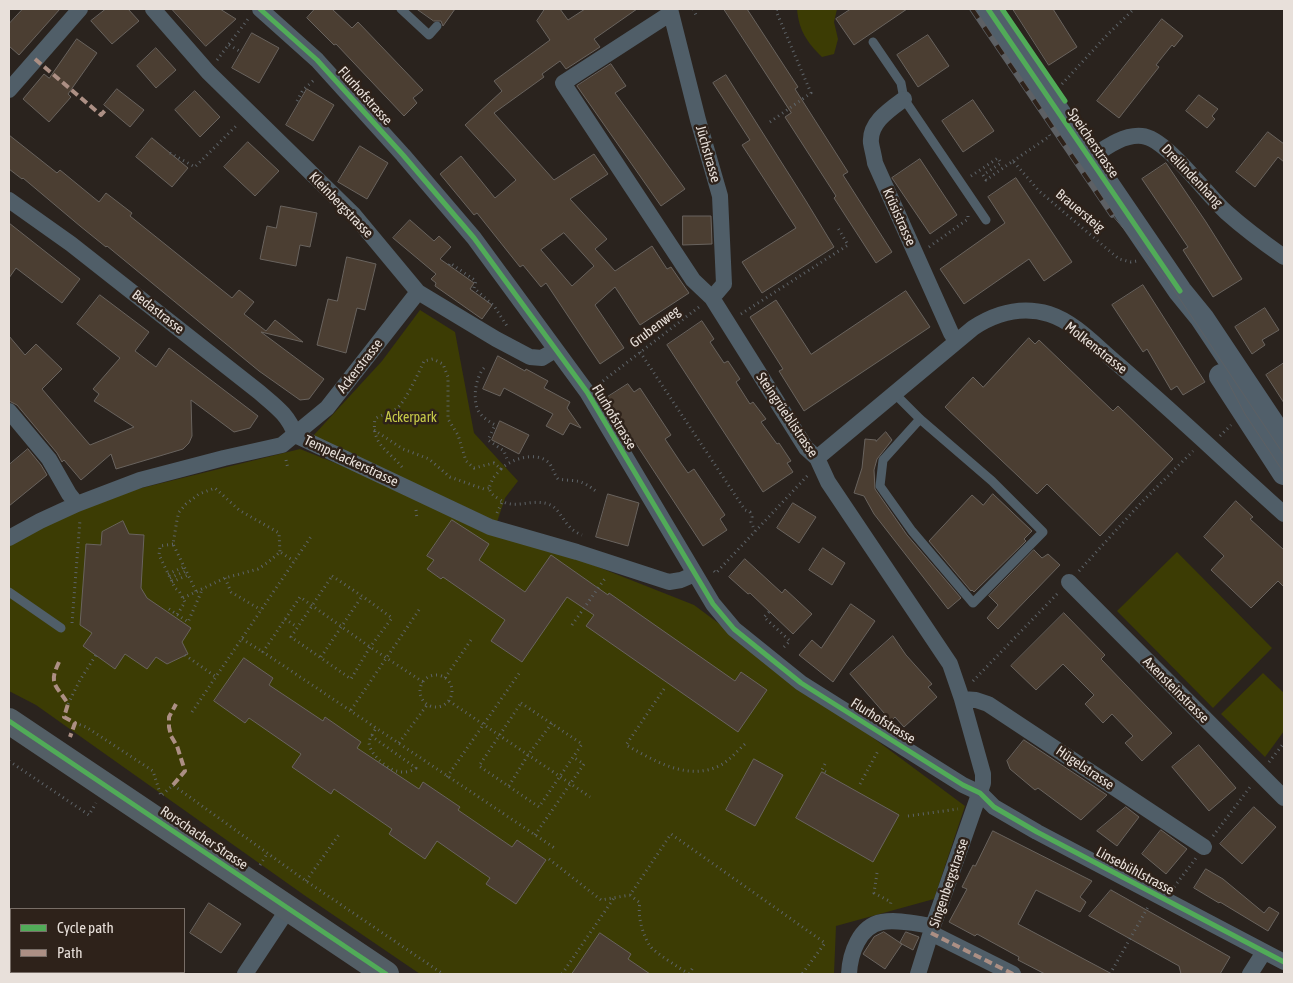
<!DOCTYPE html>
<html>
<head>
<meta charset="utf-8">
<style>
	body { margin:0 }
	#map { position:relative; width:1293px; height:983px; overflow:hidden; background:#2a231e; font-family:"Asap Condensed",sans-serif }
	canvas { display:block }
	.frame { position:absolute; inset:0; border:10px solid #e8e0da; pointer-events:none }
	.legend { position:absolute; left:10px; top:908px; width:175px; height:65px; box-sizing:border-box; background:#2e221a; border:1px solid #786e67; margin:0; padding:6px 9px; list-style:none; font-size:15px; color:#e8e0da }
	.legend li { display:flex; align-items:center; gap:10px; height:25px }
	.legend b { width:25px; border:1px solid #786e67 }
</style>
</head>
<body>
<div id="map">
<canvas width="1293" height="983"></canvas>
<div class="frame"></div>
<ul class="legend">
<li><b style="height:6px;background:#51ab58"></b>Cycle path</li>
<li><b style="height:6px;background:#ac8f84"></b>Path</li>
</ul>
</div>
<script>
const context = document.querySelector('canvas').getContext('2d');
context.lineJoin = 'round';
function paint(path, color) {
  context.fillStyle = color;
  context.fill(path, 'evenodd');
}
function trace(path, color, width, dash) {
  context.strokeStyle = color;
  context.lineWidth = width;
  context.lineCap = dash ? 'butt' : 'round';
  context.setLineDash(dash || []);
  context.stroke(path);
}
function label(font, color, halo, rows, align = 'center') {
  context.font = font + ' "Asap Condensed",sans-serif';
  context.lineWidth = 5;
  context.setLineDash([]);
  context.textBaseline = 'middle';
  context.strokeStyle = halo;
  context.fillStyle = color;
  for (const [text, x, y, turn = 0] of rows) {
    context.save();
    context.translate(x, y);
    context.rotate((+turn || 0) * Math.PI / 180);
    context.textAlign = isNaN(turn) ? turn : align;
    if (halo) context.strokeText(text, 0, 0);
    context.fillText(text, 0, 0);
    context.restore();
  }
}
paint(new Path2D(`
	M797,9H837L834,22L838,39L834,54L822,57C807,42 799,31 797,9Z
	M420,310L455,332L474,433L518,481L505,498L497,522L313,436L382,361Z
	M300,449L694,605L965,806L934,899L836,926L834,974H420L304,895L36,705L9,691V542L77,504Z
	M1177,552L1272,648L1213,708L1117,611Z
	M1263,673L1284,693V731L1265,757L1221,714Z`), '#3c3c04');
const building = new Path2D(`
	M23,9H60L19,55L9,46V24Z
	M106,9H128L139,21L112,44L91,21Z
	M172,9H220L236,19L206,46Z
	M315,9H332L352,28L358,22L423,90L413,98L417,103L404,116L336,44L334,45L307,18Z
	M417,9H455L443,26L441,21H434Z
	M545,9H560L568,20L585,9H637L594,39L600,47L566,69L560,61L542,74L544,77L494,113L554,180L594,154L608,174L570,199L607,239L595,249L615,271L652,246L667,269L671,267L689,293L640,325L615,287L595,305L624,348L600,364L546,283L541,287L523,265L520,267L477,213L474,215L440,174L461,156L495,198L516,180L465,125L502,91L494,81L550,40L537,21ZM564,233L594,266L572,286L541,250Z
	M724,9H747L798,87L795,89L848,172L843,175L892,252L876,263L834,198L836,196L785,117L791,113Z
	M851,9H907L854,45L836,19Z
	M1013,9H1053L1077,47L1049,65Z
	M1162,19L1183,36L1174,47L1172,45L1156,65L1159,67L1119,118L1097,101Z
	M252,33L279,48L259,83L232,68Z
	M928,35L949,66L918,87L897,55Z
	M77,39L97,53L68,94L71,97L49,122L23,99L44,74L49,78Z
	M156,48L176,70L156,88L137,66Z
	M611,64L626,86L615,93L685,189L661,206L577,86Z
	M726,75L806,201L834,247L762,293L742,262L796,228L742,145L750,140L713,83Z
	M117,89L144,110L130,127L104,105Z
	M307,89L334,105L313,141L286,125Z
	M195,91L220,117L200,137L175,110Z
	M1199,95L1218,109L1212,116L1215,119L1207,128L1186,111Z
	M973,100L994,131L963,152L942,121Z
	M1268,132L1284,144V162L1278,157L1255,187L1236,172Z
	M9,135L57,173L60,170L99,202L106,193L132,213L130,216L232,298L239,290L254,302L244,314L266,331L275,320L303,342L261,332L324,379L309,399L300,400L259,371L107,246L106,247L80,226L23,178L22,179L9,169Z
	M152,138L188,168L172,187L136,157Z
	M248,142L279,171L255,196L224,167Z
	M360,146L388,163L367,199L338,182Z
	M920,159L957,215L930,234L892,178Z
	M1166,163L1206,222L1242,279L1213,297L1183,250L1188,247L1142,179Z
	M1016,178L1072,262L1044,281L1029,259L964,304L940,269L1005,223L988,197Z
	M281,206L317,213L310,247L300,245L296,266L260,259L267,226L276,228Z
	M683,216H711L712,244L683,245Z
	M410,220L434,241L439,236L451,247L440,259L474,283L470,289L492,305L482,319L435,286L436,283L431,279L436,274L393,238Z
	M9,223L80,279L62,303L16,268L9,278Z
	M347,257L376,264L365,310L357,308L346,353L317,345L328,299L337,301Z
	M1143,285L1205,382L1183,395L1177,386L1171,390L1147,349L1143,352L1112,305Z
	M906,291L930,327L804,411L779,371L783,369L750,317L776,300L811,354Z
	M100,295L149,332L135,351L156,367L169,348L258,416L250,428L234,432L191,400L192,436L189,443L183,449L116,469L111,454L81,480L64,460L62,462L57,453L17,405L9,401V336L25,355L36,344L62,369L42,389L90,445L134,427L94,401L99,394L93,389L120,358L77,324Z
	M1265,308L1279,330L1262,340L1265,345L1252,354L1235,327Z
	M702,321L714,339L710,342L724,363L728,361L740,379L736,382L750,404L753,402L766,419L761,422L777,444L779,443L791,461L787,463L793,472L763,492L667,345Z
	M1029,338L1035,344L1039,340L1113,411L1118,406L1173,459L1100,536L1047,484L1037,494L945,407L973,377L983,387Z
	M498,356L525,371L526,369L548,381L544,388L570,402L567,408L581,428L570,423L563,435L546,426L553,414L504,388L500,396L483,389Z
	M1284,363V403L1266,375Z
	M628,384L634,392L640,388L671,435L665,439L681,463L688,473L694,469L725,515L720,519L727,530L703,546L606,398Z
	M500,421L529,435L519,454L492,440Z
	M886,432L892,440L877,459L874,470L875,489L907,535L961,598L948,609L874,514L864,496L854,493L862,468L865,439L876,440V441Z
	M28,449L41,465L47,475L9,506V465Z
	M608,494L639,503L628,546L596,537Z
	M993,494L1032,531L1024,539L1026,541L974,592L972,590L971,591L929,541L972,495L983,505Z
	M1236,501L1253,517L1250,519L1284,550V587L1278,581L1251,608L1211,570L1224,556L1204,537Z
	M793,503L816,517L799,543L777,528Z
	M452,520L489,544L479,560L525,592L551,555L608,595L609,593L735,681L741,672L767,690L738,732L586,626L594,615L567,597L522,662L491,641L505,620L443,577L441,579L427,569L434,560L427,556Z
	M123,521L129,534L144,535L141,588L147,598L191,628L182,642L188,654L167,664L156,657L147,669L125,654L115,669L83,646L92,633L80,625L86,544L101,545L102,532Z
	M823,548L845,563L832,585L809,570Z
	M1034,550L1042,558L1048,554L1060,565L998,629L987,618L998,605L989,596Z
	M745,559L782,593L785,589L812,614L793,634L750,593L748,594L729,577Z
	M851,604L875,621L833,682L799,655L812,640L821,648Z
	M1064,613L1105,655L1101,659L1172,733L1142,761L1125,743L1133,736L1112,714L1103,723L1085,704L1094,695L1063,664L1036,690L1011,666Z
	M893,636L906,655L932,684L928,687L937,697L904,727L895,717L891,721L850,674Z
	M244,658L273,678L269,685L323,721L325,717L361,742L357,748L419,789L423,782L460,807L458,810L512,847L517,840L546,860L516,904L486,884L490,878L437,841L425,859L389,834L392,829L334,789L331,794L292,767L301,754L249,718L245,723L214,701Z
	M1024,740L1107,795L1081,820L1038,788L1035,790L1010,769L1007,761Z
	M1199,745L1236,788L1209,811L1172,767Z
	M754,759L783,775L755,826L726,810Z
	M822,772L899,815L873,862L796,818Z
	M1126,807L1139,817L1117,846L1097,831Z
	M1254,807L1276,827L1242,864L1220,844Z
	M1161,830L1187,849L1166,874L1142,854Z
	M993,831L1092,881L1080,897L1086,902L1080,912L1036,890L1018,924L1112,974H1045L1018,960L1019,957L977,934L975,936L949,922L967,889L962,887L973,865L975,866Z
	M1206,869L1223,879L1264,913L1269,907L1279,913L1268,931L1220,902L1219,903L1194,888Z
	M1111,890L1230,957L1220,974H1181L1179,966L1089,916Z
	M209,903L241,924L221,953L190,933Z
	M884,932L902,944L885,969L863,954L874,937Z
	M906,932L919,937L913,950L900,943Z
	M600,933L631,954L628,959L650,974H572Z`);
paint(building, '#4b3e32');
trace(building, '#69635e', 1);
trace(new Path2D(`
	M693,9L696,15
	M229,45L241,52
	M217,60L248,19
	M1062,84L1108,34L1134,9
	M297,101L303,90L314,80
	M770,122L811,93L776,11L777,9
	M170,153L195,167L238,124
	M1013,161L1050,136L1049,134
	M971,176L998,158L1001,163L983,175L986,180L1013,161L1039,191L1119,259L1131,262L1137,261
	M929,247L968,219V216
	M449,265L450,263L476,281L474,288L494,306L507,326
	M741,314L848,245L838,228
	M640,352L745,510L750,512L752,517L751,522L755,531
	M484,368C476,377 473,396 477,408C480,416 488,421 495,425L488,440L504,451L508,462
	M599,384L699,307
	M374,430L403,449L429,459L450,477L475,486L484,489L489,488
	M1220,436L1231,425
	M286,460L288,469
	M402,467C388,450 371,444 375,419C382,414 390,413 396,409C405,403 419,372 424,361L433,359L443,364L448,377V419L458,435L466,461L474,468L494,463L501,469L493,478L489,488C491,494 494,496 499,499C514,511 531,498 548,504C558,507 562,519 569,526C572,530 577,533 582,535
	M501,469C511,459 535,451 548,462C552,465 554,474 558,479C578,482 580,478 598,493
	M416,510L417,519
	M497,513L502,502
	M173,544L160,546L159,555L175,588L179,591L185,602L177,615
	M714,571L716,573L809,474
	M1079,571L1140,504L1193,451
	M168,574L184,567
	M332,576L362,596L392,618L370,647L351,679L291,637Z
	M170,578L186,571
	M225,578L231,592L261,610
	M172,582L188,575
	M196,591L173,544L177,520L179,512L186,504L199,494L215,488L239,510L279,533L280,552
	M183,598L225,578L258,569L267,563L280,552L294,561
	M169,609L188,622L203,588
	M769,612L764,617L790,641L783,648
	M285,619L297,627
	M72,623L80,520
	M572,625L606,577
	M242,639L263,652
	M185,655L216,677
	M321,657L362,596
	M420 691a16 16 0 1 1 32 0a16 16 0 1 1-32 0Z
	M445,678L471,640
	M973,681L1059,592
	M423,682L370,647L300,597L263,652L556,849
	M664,689L626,745C655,761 688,782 721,765C730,760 737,751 745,744
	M449,701L590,797
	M521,703L582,744L539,807L479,766Z
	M68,704L80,680L96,655
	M351,710L421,607
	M192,712L312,535
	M75,723L86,727L153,771L161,796L173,785L306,881L443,974
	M372,735L374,738L416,768C400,779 383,766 373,753C371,750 369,746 369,742C370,737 374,732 376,728
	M399,743L427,705
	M9,761L89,815L96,803
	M1269,762L1284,743
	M825,764L822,770L828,773L827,774
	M447,777L520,672
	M860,784L879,749
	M509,786L528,755L552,723
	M908,816L958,809
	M535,835L584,764L573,757
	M1213,836L1250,787
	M549,859L601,900L630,895
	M260,865L267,854
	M877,873L874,893L891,902L890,906
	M306,881L340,833
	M1174,887L1196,858
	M562,974L614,898
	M689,974C681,969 654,952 650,946C643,936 637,915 640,903L630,895L671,834L825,943L802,974
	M689,974L694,966
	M1110,974L1148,907`), '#5e6469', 3, [1, 4]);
trace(new Path2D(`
	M401,9L429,35L437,26
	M873,42L901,83L904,99L986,220
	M894,393L920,419L992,481L1043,532L973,603L912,531L880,486L883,460L920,419
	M9,592L61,628`), '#505e68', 9);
trace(new Path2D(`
	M153,9L208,72L354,215L418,292L496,339L530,357L542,358L555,350
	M260,9L317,60L403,155L474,238L587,392L713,604L734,629L801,683L963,785L980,793L994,807L1037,832L1284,962
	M670,9L698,120L720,196L724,284L712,298
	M671,13L563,83L693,280L712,298L806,448L817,458L828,482L950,664L962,699L983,774V783L933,926L918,974
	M9,90L80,9
	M904,99C889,110 869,123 871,143C872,149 874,156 875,163L951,333L956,341
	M1090,158C1105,148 1123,134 1142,136C1166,138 1206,194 1226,212C1245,229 1264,243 1284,257
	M9,200L71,244L259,392C274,405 289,415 295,435
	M9,411L49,459L69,494L77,504
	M295,435L490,527L577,552L669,582L681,580L695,574
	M817,458L973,328C996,313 1022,306 1049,314C1074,322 1094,344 1114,361C1172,410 1227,463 1284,514
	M9,538L40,521L77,504L140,480L224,458L282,445L327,408L418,292
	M1069,582L1284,798
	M962,699L976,700L988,704L1204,847
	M931,933L1013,974
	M245,974L288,909
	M849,974C850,954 859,926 882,922C898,919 917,924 933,926
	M1250,974L1264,952`), '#505e68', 16);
trace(new Path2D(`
	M988,9L1180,291L1202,318L1284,441
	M1221,376L1284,473`), '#515f6a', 24);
trace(new Path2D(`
	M9,721L386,974`), '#535e65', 26);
trace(new Path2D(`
	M1112,215L1166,278L1284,455
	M1227,380L1245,414L1284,473`), '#5d6064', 1);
const rail = new Path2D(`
	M972,9L1112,215`);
trace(rail, '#5d6064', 5.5);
trace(rail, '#2e221a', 4, [11]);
trace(new Path2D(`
	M35,59L101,115L107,108
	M59,662C48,685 56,684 68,704L64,717L75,723L70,737
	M173,785L185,771L177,746L171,736L169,727V717L176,704
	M931,933L1013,974`), '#ac8f84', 4, [8, 4]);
trace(new Path2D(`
	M260,9L317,60L403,155L474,238L587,392L713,604L734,629L801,683L963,785L980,793L994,807L1037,832L1284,962
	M988,9L1180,291
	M1002,9L1065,101
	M9,721L386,974`), '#51ab58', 5);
label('14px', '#e8e0da', '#2e221a', [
	["Flurhofstrasse",365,96,48],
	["Speicherstrasse",1093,143,56],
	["Jüchstrasse",708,154,74],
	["Dreilindenhang",1192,176,46],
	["Kleinbergstrasse",341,205,46],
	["Brauersteig",1080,211,40],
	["Krüsistrasse",899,217,66],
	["Bedastrasse",158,312,38],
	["Grubenweg",655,327,-37],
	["Molkenstrasse",1096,348,38],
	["Ackerstrasse",360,366,-52],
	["Steingrüeblistrasse",787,415,56],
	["Flurhofstrasse",614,417,59],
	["Tempelackerstrasse",351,461,25],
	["Axensteinstrasse",1176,690,45],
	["Flurhofstrasse",883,721,32],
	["Hügelstrasse",1085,768,34],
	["Rorschacher Strasse",204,838,34],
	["Linsebühlstrasse",1135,871,28],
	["Singenbergstrasse",949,883,-71]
]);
label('14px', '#c7cb49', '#2e221a', [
	["Ackerpark",411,418]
]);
</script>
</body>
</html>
